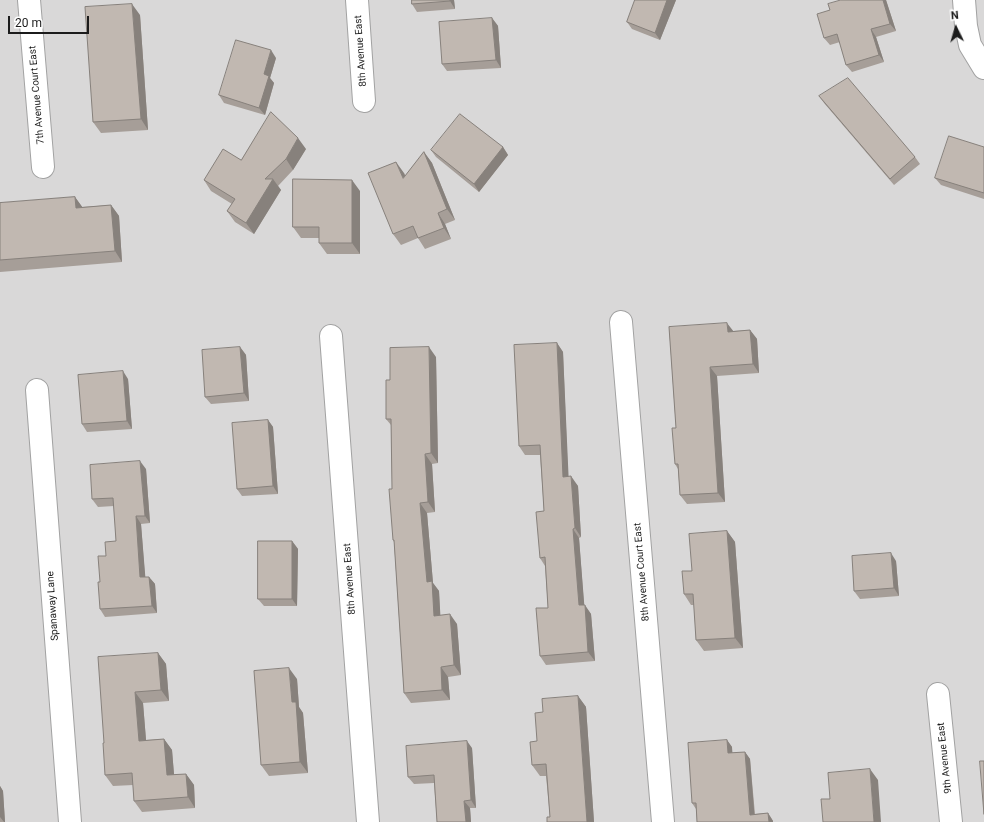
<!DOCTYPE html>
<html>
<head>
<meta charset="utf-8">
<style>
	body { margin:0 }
	#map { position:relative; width:984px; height:822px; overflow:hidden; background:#ede9e1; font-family:Roboto,sans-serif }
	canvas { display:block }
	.north { position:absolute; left:936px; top:8px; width:40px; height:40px; -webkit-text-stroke:3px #fff; paint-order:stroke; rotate:355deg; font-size:11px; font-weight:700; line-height:16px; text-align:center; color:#1b1b1b }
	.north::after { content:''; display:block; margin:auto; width:14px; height:18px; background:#1b1b1b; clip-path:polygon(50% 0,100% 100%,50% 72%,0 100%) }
	.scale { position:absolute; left:8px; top:16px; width:81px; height:18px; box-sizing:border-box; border:2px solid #1b1b1b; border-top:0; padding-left:5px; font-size:12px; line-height:14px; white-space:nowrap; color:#1b1b1b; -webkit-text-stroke:3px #fff; paint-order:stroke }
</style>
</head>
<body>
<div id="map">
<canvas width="984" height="822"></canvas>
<div class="north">N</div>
<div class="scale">20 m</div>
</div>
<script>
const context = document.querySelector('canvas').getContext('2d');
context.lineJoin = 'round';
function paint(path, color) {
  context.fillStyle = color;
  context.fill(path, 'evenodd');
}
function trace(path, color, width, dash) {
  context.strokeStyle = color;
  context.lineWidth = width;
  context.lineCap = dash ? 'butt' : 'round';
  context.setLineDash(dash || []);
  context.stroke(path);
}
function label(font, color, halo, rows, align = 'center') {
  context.font = font + ' Roboto,sans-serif';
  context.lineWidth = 4;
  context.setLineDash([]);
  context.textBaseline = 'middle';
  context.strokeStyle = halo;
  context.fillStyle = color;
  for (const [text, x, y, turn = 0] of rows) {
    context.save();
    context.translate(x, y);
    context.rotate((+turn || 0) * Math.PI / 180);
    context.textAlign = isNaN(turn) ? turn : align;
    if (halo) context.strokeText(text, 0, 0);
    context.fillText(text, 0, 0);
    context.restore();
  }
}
paint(new Path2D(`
	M0,0H984V822H0Z`), '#d9d8d8');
const street = new Path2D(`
	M29,0L43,167
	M357,0L364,101
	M964,0L966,26L970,45L984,68
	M621,322L663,822
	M331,336L368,822
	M37,390L70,822
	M938,694L951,822`);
trace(street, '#a2a2a2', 24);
trace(street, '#fff', 22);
paint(new Path2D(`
	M412,0H454L455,9L417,12L412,4Z
	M635,0H676L660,40L632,29L627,22Z
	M841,0H886L896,31L876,37L884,62L852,72L846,65L840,42L830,45L824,38L830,10Z
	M140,15L148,130L101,133L93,122Z
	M492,18L498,26L501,68L447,71L442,64Z
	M276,58L270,78L274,83L265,115L224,103L219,95Z
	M819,96L915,157L920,164L894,185L824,103Z
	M503,147L508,155L479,192L436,157L431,150Z
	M984,147V199L941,185L935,178Z
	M306,149L293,170L278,186L281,190L254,234L235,222L227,211L232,204L211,191L204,180L241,160Z
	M424,152L432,163L455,220L445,224L451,239L425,249L418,238L401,245L393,234L404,173L405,176Z
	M360,191V254H327L319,243V238H301L293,227Z
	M75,197L82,207L111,205L119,216L122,262L0,272V203Z
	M669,327L733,331L750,330L757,339L759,373L717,376L725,502L687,504L680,495L678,469L675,464L676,428Z
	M557,343L563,352L568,477L578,486L581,537L579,538L584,605L591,614L595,661L546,665L540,656L548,608L545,566L540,558L544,511L540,455H525L519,446Z
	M240,347L246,355L249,401L211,404L205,397Z
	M436,357L438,463L432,464L435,512L427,513L433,583L439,591L440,615L457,624L461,675L448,677L450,700L411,703L404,693L394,542L393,540L391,425L386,419L390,380Z
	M128,379L132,429L87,432L82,424Z
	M268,420L273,427L278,494L242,496L237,489Z
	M146,469L150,523L141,524L145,577H149L155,584L157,613L105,617L100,609V582L106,556L116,541L114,506L98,507L92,499Z
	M727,531L735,542L743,648L704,651L696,640L694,605H691L684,594L692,571Z
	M292,541L298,549L297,606H264L258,599Z
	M896,561L899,596L860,599L854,591Z
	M158,653L166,664L169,701L143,703L146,740L164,739L172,750L174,775L186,774L194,785L195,808L142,812L134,801L133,785L113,786L105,775L104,743Z
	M297,679L299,707L303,713L308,773L269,776L261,765Z
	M578,696L586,707L594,822H547L550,817L546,776H540L532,765L543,712Z
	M727,740L732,747V753L745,752L750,759L755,814L768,813L773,821V822H697L696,809L692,803Z
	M472,748L476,808H470L471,822H437L434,783L414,784L408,777Z
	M0,786L3,791L5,822H0Z`), '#a69e98');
paint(new Path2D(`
	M450,0H454L455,9L450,1Z
	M667,0H676L660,40L655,33Z
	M883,0H886L896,31L890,24Z
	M132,4L140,15L148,130L141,119Z
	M492,18L498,26L501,68L496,60Z
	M871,29L876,37L884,62L879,55Z
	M271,50L276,58L270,78L274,83L265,115L259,108L264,74Z
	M298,138L306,149L293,170L286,159Z
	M503,147L508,155L479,192L474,184Z
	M424,152L432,163L455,220L447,209Z
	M396,162L404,173L411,189L403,178Z
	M273,179L281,190L254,234L246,223Z
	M352,180L360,191V254L352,243Z
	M75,197L83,208H76Z
	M111,205L119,216L122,262L115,251Z
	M438,213L445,224L451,239L444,228Z
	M727,323L734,332H728Z
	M750,330L757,339L759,373L753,364Z
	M557,343L563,352L569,486L563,477Z
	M240,347L246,355L249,401L244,393Z
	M429,347L436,357L438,463L431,453Z
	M710,367L717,376L725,502L718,493Z
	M123,371L128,379L132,429L127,421Z
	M268,420L273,427L278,494L273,486Z
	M425,454L432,464L435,512L428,502Z
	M140,461L146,469L150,523L145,516Z
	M571,476L578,486L581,537L575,528Z
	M420,503L427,513L433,583L439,591L441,626L434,616L427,582Z
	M136,516L141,524L146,585L140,577Z
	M573,529L579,538L585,614L579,605Z
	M727,531L735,542L743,648L735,638Z
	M292,541L298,549L297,606L292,599Z
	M891,553L896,561L899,596L894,588Z
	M149,577L155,584L157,613L152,606Z
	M585,605L591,614L595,661L588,652Z
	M450,614L457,624L461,675L454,665Z
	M158,653L166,664L169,701L161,690Z
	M441,667L448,677L450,700L442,690Z
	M289,668L297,679L299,707L303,713L308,773L300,762L292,702Z
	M135,692L143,703L147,752L139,741Z
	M578,696L586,707L594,822H587Z
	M164,739L172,750L175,786L167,775Z
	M727,740L732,747L733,761L728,753Z
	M467,741L472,748L476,808L471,800Z
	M745,752L750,759L755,822L750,815Z
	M870,769L878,780L881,822H874Z
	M186,774L194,785L195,808L188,797Z
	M0,786L3,791L5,822H4L0,817Z
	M464,801L470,808L471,822H466Z
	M768,813L773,821V822H769Z`), '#87817c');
const building = new Path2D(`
	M412,0H450V1L412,4Z
	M635,0H667L655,33L627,22Z
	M841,0H883L890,24L871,29L879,55L846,65L837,34L824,38L817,14L830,10L828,4Z
	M132,4L141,119L93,122L85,7Z
	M492,18L496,60L442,64L439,22Z
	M236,40L271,50L264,74L269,76L259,108L219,95Z
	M848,78L915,157L890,179L819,96Z
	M271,112L298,138L286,159L265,179H273L246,223L227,211L235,199L204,180L223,149L241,160Z
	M460,114L503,147L474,184L431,150Z
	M949,136L984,147V193L935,178Z
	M424,152L447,209L438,213L444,228L418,238L413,226L393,234L368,173L396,162L403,178Z
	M293,179L352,180V243H319V227H293Z
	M75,197L76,208L111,205L115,251L0,260V203Z
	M727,323L728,332L750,330L753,364L710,367L718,493L680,495L678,464H675L672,428H676L669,327Z
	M557,343L563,477L571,476L575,528L573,529L579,605H585L588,652L540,656L536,608H548L545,557L540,558L536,512L544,511L540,445L519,446L514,345Z
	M240,347L244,393L205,397L202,350Z
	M429,347L431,453L425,454L428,502L420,503L427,582L432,581L434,616L450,614L454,665L441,667L442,690L404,693L394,540H393L389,489H392L391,419H386V380H390V348Z
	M123,371L127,421L82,424L78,375Z
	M268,420L273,486L237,489L232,423Z
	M140,461L145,516H136L140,577H149L152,606L100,609L98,582H100L98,556H106L105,542L116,541L113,498L92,499L90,465Z
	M727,531L735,638L696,640L693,594H684L682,571H692L689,534Z
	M258,541H292V599H258Z
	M891,553L894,588L854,591L852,556Z
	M158,653L161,690L135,692L139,741L164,739L167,775L186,774L188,797L134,801L132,773L105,775L103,743H104L98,657Z
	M289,668L292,702H296L300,762L261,765L254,671Z
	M578,696L587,822H547V817H550L546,764L532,765L530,742L537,741L535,713L543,712L542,699Z
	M727,740L728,753L745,752L750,815L768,813L769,822H697L696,803H692L688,743Z
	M467,741L471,800L464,801L466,822H437L434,775L408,777L406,746Z
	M980,761H984V814Z
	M870,769L874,822H823L821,799H830L828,773Z`);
paint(building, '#c1b8b1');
trace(building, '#87817c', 1);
label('10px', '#1b1b1b', '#fff', [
	["8th Avenue East",361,51,-94],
	["7th Avenue Court East",37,95,-95],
	["8th Avenue Court East",642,572,-95],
	["8th Avenue East",350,579,-94],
	["Spanaway Lane",53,606,-94],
	["9th Avenue East",945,758,-96]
]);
</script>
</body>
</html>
